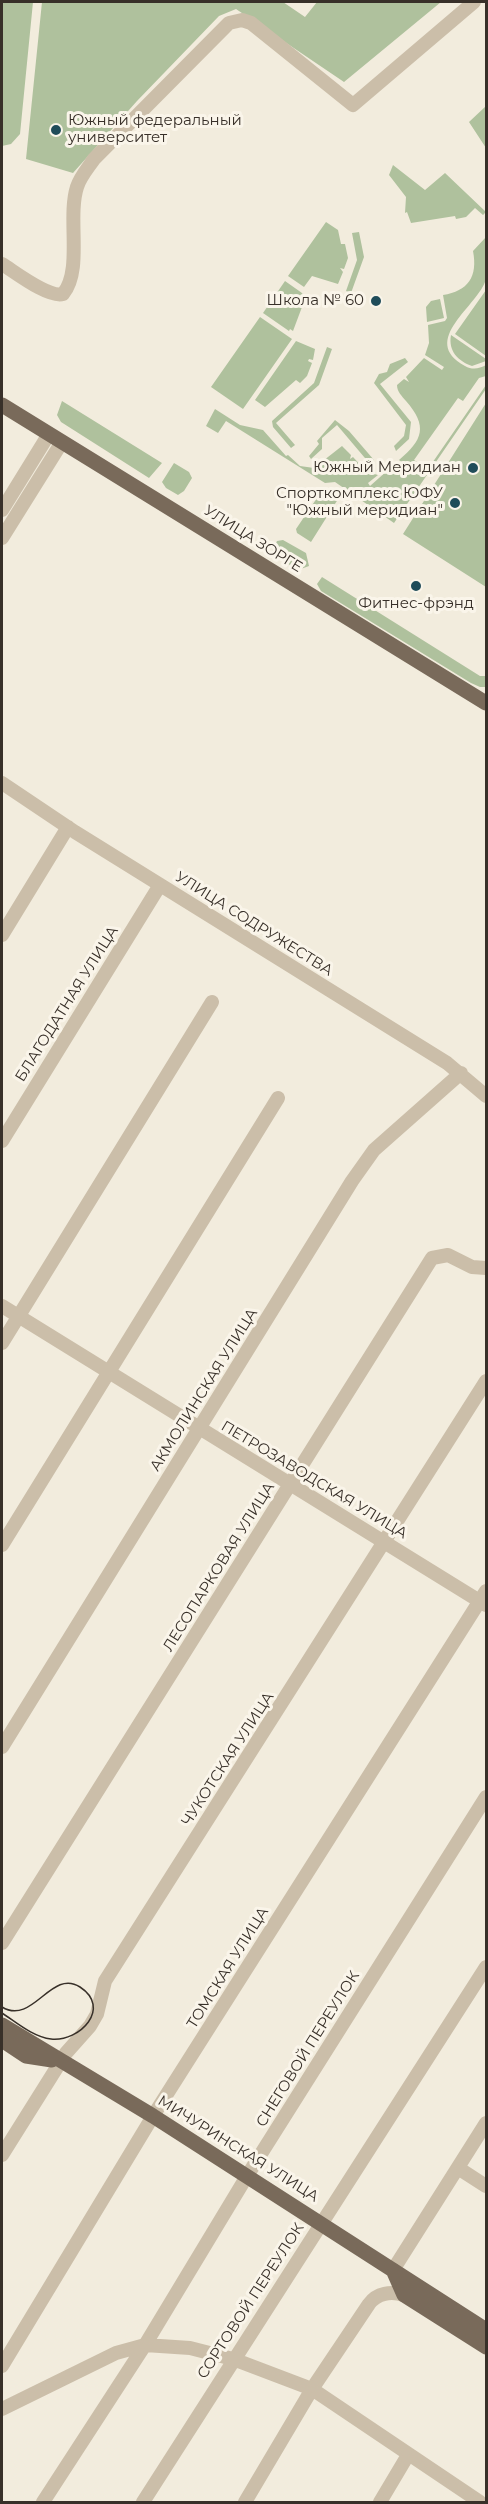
<!DOCTYPE html>
<html>
<head>
<meta charset="utf-8">
<style>
	body { margin:0 }
	#map { position:relative; width:488px; height:2504px; overflow:hidden; background:#f2ecdd; font-family:Montserrat,sans-serif }
	canvas { display:block }
	.frame { position:absolute; inset:0; border:3px solid #383029; pointer-events:none }
</style>
</head>
<body>
<div id="map">
<canvas width="488" height="2504"></canvas>
<div class="frame"></div>
</div>
<script>
const context = document.querySelector('canvas').getContext('2d');
context.lineJoin = 'round';
function paint(path, color) {
  context.fillStyle = color;
  context.fill(path, 'evenodd');
}
function trace(path, color, width, dash) {
  context.strokeStyle = color;
  context.lineWidth = width;
  context.lineCap = dash ? 'butt' : 'round';
  context.setLineDash(dash || []);
  context.stroke(path);
}
function label(font, color, halo, rows, align = 'center') {
  context.font = font + ' Montserrat,sans-serif';
  context.lineWidth = 6;
  context.setLineDash([]);
  context.textBaseline = 'middle';
  context.strokeStyle = halo;
  context.fillStyle = color;
  for (const [text, x, y, turn = 0] of rows) {
    context.save();
    context.translate(x, y);
    context.rotate((+turn || 0) * Math.PI / 180);
    context.textAlign = isNaN(turn) ? turn : align;
    if (halo) context.strokeText(text, 0, 0);
    context.fillText(text, 0, 0);
    context.restore();
  }
}
paint(new Path2D(`
	M2,2H33L20,134L11,144L2,146Z
	M42,2H283L305,17L317,2H441L344,82L236,9L219,16L137,101L73,173L26,159Z
	M486,106V148L469,122Z
	M393,165L425,190L445,173L486,212L483,215L475,208L466,217L456,219L455,216L411,223L407,212L405,213L406,197L389,175Z
	M326,222L338,230L341,244H345L348,258L344,269L340,268L343,272L338,284L312,276L304,287L288,276Z
	M359,232L364,257L351,293L346,291L357,260L352,233Z
	M486,237C487,249 488,267 486,279C479,306 418,340 465,366C472,370 479,369 486,365V376L479,378L463,401L458,398L414,460L428,469L486,385V389L394,523L335,482L325,483L226,421L218,433L206,426L215,409L240,425L263,430L286,456L288,455L300,466L314,468L342,446L351,455L350,459L353,457L367,472L378,475L368,483L370,486L397,462L402,466L403,463L399,460C423,440 428,426 406,401C402,396 397,392 397,385L404,379L409,382L406,377L424,358L442,370L444,367L425,355L429,343L428,325L445,321L447,318L443,295C468,291 478,277 473,251Z
	M285,281L302,293L305,299L293,331L290,329L289,331L263,313Z
	M486,290V356L455,334Z
	M440,299L444,318L427,322L426,307L431,301Z
	M260,317L292,339L243,409L211,387Z
	M451,335L486,359V361L472,366C458,361 448,351 451,335Z
	M296,341L315,349L313,360L309,359L308,361L312,363L307,376L300,383L296,380L265,407L255,400Z
	M327,347L332,349L319,385L276,423L295,445L291,448L273,427L272,421L314,383Z
	M405,358L408,362L380,384L411,422L409,439L396,451L394,446L404,436L406,425L374,383L379,374L387,372L390,364Z
	M62,401L162,463L149,478L61,422L57,415Z
	M486,403V587L403,534Z
	M335,420L349,431L374,460L370,464L337,425L322,438V449L311,459L309,456L319,444L317,441Z
	M174,463L189,472L192,478L184,491L178,495L166,488L162,482Z
	M336,493L340,496L311,542L297,533L296,529L319,495Z
	M283,540L306,553L309,566L298,570L274,555L272,551L277,541Z
	M322,577L480,676H486V687H480L471,683L321,591L317,584Z`), '#afc19d');
trace(new Path2D(`
	M2,264C15,272 48,298 63,294C83,270 67,218 77,187C80,177 88,168 94,159L229,23L242,20L251,23L353,105L474,2
	M2,510L49,434
	M2,538L62,442
	M2,783L75,832L447,1063L486,1096
	M2,935L68,827
	M2,1141L160,885
	M2,1306L486,1605
	M2,1343L212,1002
	M2,1545L278,1098
	M2,1747L352,1181L374,1150L461,1073
	M2,1943L432,1258L448,1255L472,1267L486,1268
	M2,2155L66,2053L90,2026L97,2014L105,1981L486,1381
	M458,2168L486,2186
	M393,2270L486,2123
	M2,2366L153,2116L486,1591
	M2,2409L116,2353L145,2345L190,2348L233,2359L312,2389L480,2502
	M43,2502L145,2345L247,2176L486,1797
	M143,2502L486,1967
	M245,2502L312,2389L369,2304C377,2293 391,2291 404,2295
	M380,2502L408,2455`), '#cbbea9', 14);
trace(new Path2D(`
	M2,405L486,703
	M2,2025L153,2116L486,2330
	M2,2040L26,2056L52,2060
	M393,2270L404,2295L486,2347`), '#796a5a', 15);
trace(new Path2D(`
	M2,2007C33,2026 51,1968 80,1987C112,2008 80,2042 51,2039C33,2037 16,2022 2,2013`), '#383029', 1.5);
for (const [x, y, r, color] of [
	[56,130,6,"#1f4c59"],
	[376,301,6,"#1f4c59"],
	[473,468,6,"#1f4c59"],
	[455,503,6,"#1f4c59"],
	[416,586,6,"#1f4c59"]
]) {
  const dot = new Path2D();
  dot.arc(x, y, r, 0, 2 * Math.PI);
  context.fillStyle = color;
  context.fill(dot);
  trace(dot, '#faf5ea', 2);
}
label('15px', '#383029', '#faf5ea', [
	["Южный федеральный",68,121,"left"],
	["университет",68,138,"left"],
	["Школа № 60",364,301],
	["Южный Меридиан",461,468],
	["Спорткомплекс ЮФУ",443,494],
	["\"Южный меридиан\"",443,511],
	["Фитнес-фрэнд",416,604,"center"]
], 'right');
label('15px', '#383029', '#faf5ea', [
	["УЛИЦА ЗОРГЕ",253,539,32],
	["УЛИЦА СОДРУЖЕСТВА",254,924,32],
	["БЛАГОДАТНАЯ УЛИЦА",67,1004,-58],
	["АКМОЛИНСКАЯ УЛИЦА",204,1390,-58],
	["ПЕТРОЗАВОДСКАЯ УЛИЦА",314,1480,31],
	["ЛЕСОПАРКОВАЯ УЛИЦА",219,1567,-58],
	["ЧУКОТСКАЯ УЛИЦА",228,1759,-57],
	["ТОМСКАЯ УЛИЦА",228,1968,-58],
	["СНЕГОВОЙ ПЕРЕУЛОК",308,2049,-58],
	["МИЧУРИНСКАЯ УЛИЦА",238,2149,32],
	["СОРТОВОЙ ПЕРЕУЛОК",251,2301,-57]
]);
</script>
</body>
</html>
